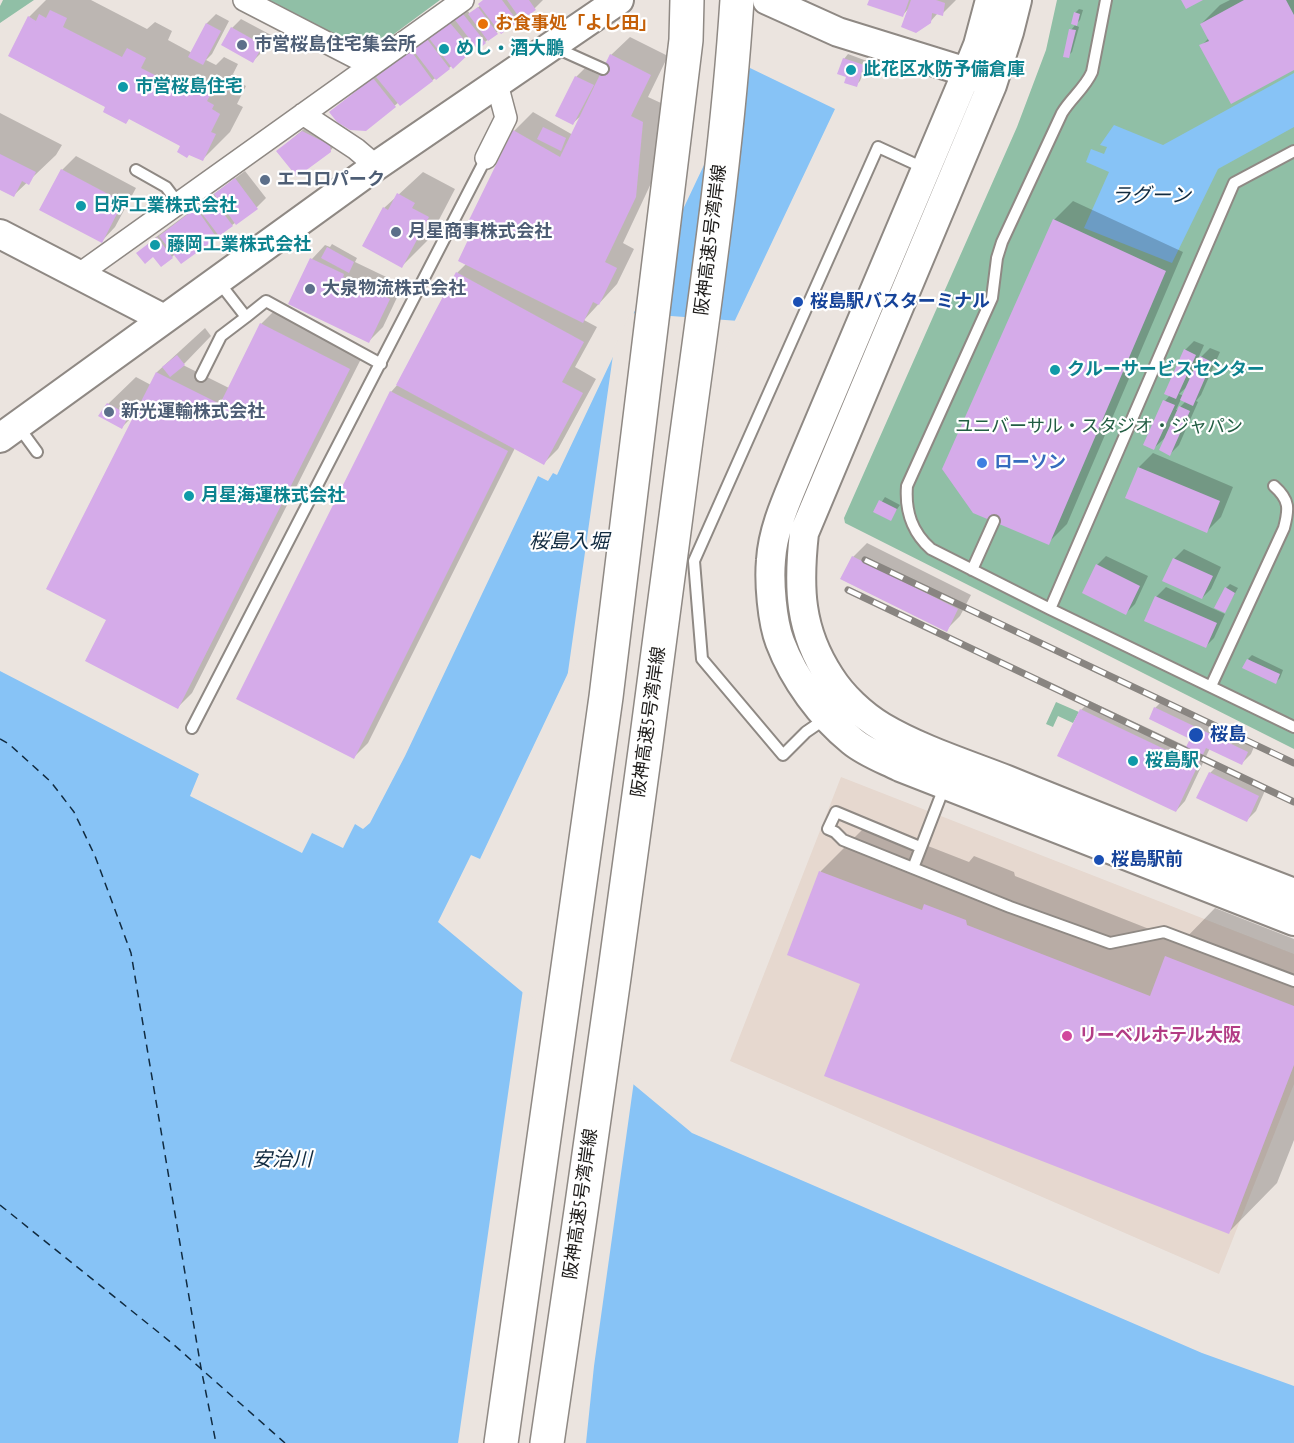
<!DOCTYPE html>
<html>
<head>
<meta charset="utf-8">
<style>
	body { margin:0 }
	canvas { display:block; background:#ebe4df }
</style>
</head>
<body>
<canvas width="1294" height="1443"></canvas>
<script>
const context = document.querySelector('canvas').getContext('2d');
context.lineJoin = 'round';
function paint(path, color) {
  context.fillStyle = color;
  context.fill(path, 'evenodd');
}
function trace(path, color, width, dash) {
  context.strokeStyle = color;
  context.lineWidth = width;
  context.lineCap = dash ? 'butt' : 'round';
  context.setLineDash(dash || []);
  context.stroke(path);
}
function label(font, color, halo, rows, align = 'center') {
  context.font = font + ' "PT Sans Narrow","Noto Sans JP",sans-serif';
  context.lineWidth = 4.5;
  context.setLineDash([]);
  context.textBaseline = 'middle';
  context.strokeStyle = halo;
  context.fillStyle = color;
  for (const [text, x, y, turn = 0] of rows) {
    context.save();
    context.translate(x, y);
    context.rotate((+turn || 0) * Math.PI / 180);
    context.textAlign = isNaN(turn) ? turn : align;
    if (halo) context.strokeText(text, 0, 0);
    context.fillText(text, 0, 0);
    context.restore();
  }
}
paint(new Path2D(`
	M841,777L1294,954V1084L1219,1274L730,1061Z`), '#e6d8cf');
paint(new Path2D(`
	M3,0H34L0,23V6Z
	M267,0H440L375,48L360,49Z
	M1057,0H1294V749L845,523L844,518L1017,127L1046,50Z
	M1056,702L1079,712L1073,723L1058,716L1053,727L1046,724Z`), '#90bfa6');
paint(new Path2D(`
	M750,68L835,109L480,859L471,855L438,922L692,1133L1202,1353L1294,1386V1443H0V671L199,774L190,796L302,853L312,833L343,848L355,824L363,829L370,823L405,756L538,476L548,481L553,473L557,475Z
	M1294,73V127L1218,169L1172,263L1084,228L1109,172L1086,162L1091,149L1104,154L1107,147L1100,145L1114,125L1163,145Z`), '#87c3f6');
paint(new Path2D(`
	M630,313L739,321L566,686L614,348Z
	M523,989L634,1081L594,1366L586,1443H458Z`), '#ebe4df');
paint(new Path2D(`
	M46,0H91L147,29L155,22L172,31L168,40L192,53L207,23L216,14L229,21L212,54L206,60L216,65L224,57L238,64L233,74L240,78L238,82L246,86L237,104L243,107L230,132L202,160L182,145L107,106L29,17Z
	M484,0H543L535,8L501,32L499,30L478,48L476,45L449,68L400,104L399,102L366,130L331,112L383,70L441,28L442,30L460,15L468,11L470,14L481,5Z
	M870,0H956L942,14L938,13L930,22L909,8L903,15Z
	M1230,0H1294V69L1201,46L1209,38L1201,24L1220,5Z
	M1079,9L1083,10L1080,20L1075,25L1079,27L1072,52L1068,56L1071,30L1076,24L1075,13Z
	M241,19L271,35L262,52L253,61L232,28Z
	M630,37L668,56L648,97L661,103L654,177L623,243L634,249L617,284L584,320L597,327L575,367L596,379L558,449L544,463L515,448L368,743L354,757L391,392L398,384L457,273L466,264L478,222L514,131L533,112L573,135L582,115L573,123L576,77L585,68L601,76L611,55Z
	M848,54L867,61L860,81L856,85L848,76L844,59Z
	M0,113L62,145L56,155L14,195L0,188Z
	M312,122L339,141L330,151H278Z
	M76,156L136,188L115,227L102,241L41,209L62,170Z
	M245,171L266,198L257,207L181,262L175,254L172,257L138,254L152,240Z
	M423,172L455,189L429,239L402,266L384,208Z
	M1073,201L1183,252L1067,524L1048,543L944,469L1054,220Z
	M332,244L357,258L355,262L403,285L383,327L369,341L290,303L312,259L325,245L330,247Z
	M275,310L363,355L192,693L178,707L108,619L137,412L122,427L108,404L136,377L151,385L157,372L205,328L211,336L183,365L229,388L261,324Z
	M1194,341L1204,345L1197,361L1210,348L1220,352L1201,395L1196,401L1198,402L1179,445L1170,454L1167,436L1154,448L1145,445L1165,401L1170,395L1185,350ZM1189,385L1184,396L1179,394ZM1181,399L1186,401L1177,410H1176Z
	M1153,453L1233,487L1221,517L1207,531L1127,497L1139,467Z
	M885,497L900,505L890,519L875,512Z
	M867,543L971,595L960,616L946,630L853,557Z
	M1184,549L1221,567L1211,589L1202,598L1164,581L1174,559Z
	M1106,556L1148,576L1135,604L1126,613L1097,565Z
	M1230,584L1238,588L1225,611L1226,588Z
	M1166,587L1225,614L1214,638L1205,647L1146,620L1156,597Z
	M1252,655L1283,670L1280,678L1276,682L1248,659Z
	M1164,699L1256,742L1251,754L1242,763L1210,748L1185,801L1176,811L1081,710L1090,701L1188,747L1192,738L1155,708Z
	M1219,764L1267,786L1256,811L1247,820L1210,773Z
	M869,823L969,862L974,856L1014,872L1015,876L1182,942L1215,908L1294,939V1140L1277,1183L1229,1232L861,983L789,955L821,871Z`), '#0003');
trace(new Path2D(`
	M0,739L9,744L51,782L74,812L95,856L131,953L201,1368L216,1443
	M0,1205L173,1344L285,1443`), '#112b40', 1.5, [8, 6]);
paint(new Path2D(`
	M483,0H502L518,22L501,34L478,4Z
	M507,0H529L536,10L521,20Z
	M869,0H909L903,17L867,5Z
	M911,0H936L945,3L943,16L932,13L931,23L916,33L901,27Z
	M1181,0H1203L1186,9Z
	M1244,0H1286L1294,15V70L1231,104L1199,45L1209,41L1200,24Z
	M478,7L498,34L488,41L468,14Z
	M50,10L67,18L63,27L122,57L127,48L146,58L141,68L190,93L195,83L212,92L207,101L214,105L212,109L220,114L211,132L216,134L203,161L189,155L187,158L177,152L180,146L129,119L126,124L103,112L105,107L8,56L28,16L36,21L39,14L46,18Z
	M1074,12L1080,14L1077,26L1071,24Z
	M463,14L486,43L478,50L455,20Z
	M206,23L221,31L203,65L188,57Z
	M450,23L473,50L453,69L428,37Z
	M231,27L263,45L253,63L221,45Z
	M1069,29L1076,30L1069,58L1063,57Z
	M427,39L450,69L436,80L413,50Z
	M411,51L433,81L400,106L376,77Z
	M610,54L651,75L631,116L643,122L636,197L605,262L617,268L599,305L593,302L583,323L458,261L476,223L469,220L513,130L560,157Z
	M843,58L864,65L857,87L844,83L846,77L837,74Z
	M575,76L594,85L573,125L555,116Z
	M373,78L396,107L366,131L350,130L337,122L329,112Z
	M543,127L566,138L561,151L537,139Z
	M302,131L330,145L331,152L297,177L276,151Z
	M0,154L36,172L29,185L22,181L14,197L0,190Z
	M61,169L123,202L102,243L39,210Z
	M235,178L258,209L236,225L214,194Z
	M397,193L415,203L412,208L429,217L402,268L362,246L383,207L388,210Z
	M211,197L233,226L219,236L197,207Z
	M196,208L217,238L181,264L159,236Z
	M1053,219L1166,271L1049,545L973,513L942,469Z
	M157,237L173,258L161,267L153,257L145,264L136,253Z
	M327,247L354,262L349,273L321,258Z
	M310,258L344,274L343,277L390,299L369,343L288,304Z
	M456,272L584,342L562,382L583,393L544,465L396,385Z
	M260,323L350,369L178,709L85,661L106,620L46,589L156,372L220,404Z
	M1184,349L1196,355L1176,399L1164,394Z
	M177,355L185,365L170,377L162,367Z
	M1200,356L1212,362L1193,406L1180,400Z
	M390,391L508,451L354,759L236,699Z
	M1163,400L1175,405L1154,450L1143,445Z
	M107,403L129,415L122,429L98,416Z
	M1179,406L1190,411L1170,456L1159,450Z
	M1138,467L1220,501L1207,533L1125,498Z
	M879,500L897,509L891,521L873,512Z
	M852,556L958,609L947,632L840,579Z
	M1173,558L1213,576L1202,599L1162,581Z
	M1096,564L1140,586L1126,615L1082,593Z
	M1225,587L1235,593L1225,613L1214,608Z
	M1155,596L1217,623L1206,648L1144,621Z
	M1247,659L1280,674L1276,684L1242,668Z
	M1154,707L1248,752L1242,765L1206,748L1176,812L1057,756L1080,709L1181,757L1190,739L1149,719Z
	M1209,772L1259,796L1247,822L1196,798Z
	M819,871L922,910L924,904L966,920L967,925L1150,996L1165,956L1294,1006V1065L1229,1234L824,1076L860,984L787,955Z`), '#d5abe9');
const lane = new Path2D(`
	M1106,0L1092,72C1085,88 1071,98 1062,113L1002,242L997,258L992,298L907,486C905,512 912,532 931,549L1050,609L1294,727
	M554,47L603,69
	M136,170L166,187L178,203
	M218,281L246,317L266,301L381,364
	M201,376L221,336L246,317
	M18,426L37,452
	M972,570L994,521
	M1050,609L1234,183L1294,151
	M1211,686L1284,528C1289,509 1290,500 1274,486
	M825,719L806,732L783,755L702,659L694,561L878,147L926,169
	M192,728L486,158
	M920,847L836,812L828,829L835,832L843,840L1010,907L1110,943L1164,932L1294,981
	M913,868L945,785`);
const street = new Path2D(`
	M244,0L370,65
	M303,114L356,149L376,166
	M486,158L506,118L497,84
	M78,275L463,0`);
const secondary = new Path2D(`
	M767,0L838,32L967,72L982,80
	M990,0L978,45L967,72L801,465C789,495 773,527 771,560C769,582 772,621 780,642C794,679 821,716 852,741C865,752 884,759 900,767L1294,921
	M1017,0L1009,32L992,85L804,533C798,587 799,630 830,677C842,696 862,715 882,727C919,749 966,764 1007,780C1102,819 1198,856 1294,893
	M0,234L164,319
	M0,438L376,166L619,0`);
const highway = new Path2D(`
	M501,1443L606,697L686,40L687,0
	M547,1443C593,1134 636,825 676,516C698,344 726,172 737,0`);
trace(lane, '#8f8984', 14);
trace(street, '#8f8984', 24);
trace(secondary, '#8f8984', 32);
trace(highway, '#8f8984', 36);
trace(lane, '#fff', 10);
trace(street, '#fff', 21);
trace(secondary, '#fff', 28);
trace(highway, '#fff', 33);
const rail = new Path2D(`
	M865,560L1294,763
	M848,590L1294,802`);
trace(rail, '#898581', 7);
trace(rail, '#fff', 4.5, [14]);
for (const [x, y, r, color] of [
	[483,24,6,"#e8710a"],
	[242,45,6,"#5c6f8a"],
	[444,49,6,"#0f9aa8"],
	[851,70,6,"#0f9aa8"],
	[123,87,6,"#0f9aa8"],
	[265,180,6,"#5c6f8a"],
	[81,206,6,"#0f9aa8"],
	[396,232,6,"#5c6f8a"],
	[155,245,6,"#0f9aa8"],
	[310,289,6,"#5c6f8a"],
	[798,302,6,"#1a4fb4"],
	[1055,370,6,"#0f9aa8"],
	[109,412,6,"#5c6f8a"],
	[982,463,6,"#3f7fe0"],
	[189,496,6,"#0f9aa8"],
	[1196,735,8,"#1a4fb4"],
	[1133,761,6,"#0f9aa8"],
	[1099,860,6,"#1a4fb4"],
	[1067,1036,6,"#d1479c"]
]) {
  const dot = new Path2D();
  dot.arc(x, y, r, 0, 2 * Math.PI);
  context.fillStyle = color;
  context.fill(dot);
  trace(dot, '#fff', 2);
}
label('bold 18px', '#c56008', '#fff', [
	["お食事処「よし田」",495,24]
], 'left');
label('bold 18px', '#4e5e75', '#fff', [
	["市営桜島住宅集会所",254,45],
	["エコロパーク",277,180],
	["月星商事株式会社",408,232],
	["大泉物流株式会社",322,289],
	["新光運輸株式会社",121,412]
], 'left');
label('bold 18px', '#0d838f', '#fff', [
	["めし・酒大鵬",456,49],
	["此花区水防予備倉庫",863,70],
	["市営桜島住宅",135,87],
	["日炉工業株式会社",93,206],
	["藤岡工業株式会社",167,245],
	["クルーサービスセンター",1067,370],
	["月星海運株式会社",201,496],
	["桜島駅",1145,761]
], 'left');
label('18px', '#1c1a18', '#fff', [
	["阪神高速5号湾岸線",711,240,-83],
	["阪神高速5号湾岸線",649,722,-82],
	["阪神高速5号湾岸線",581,1204,-82]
]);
label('bold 18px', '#164399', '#fff', [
	["桜島駅バスターミナル",810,302],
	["桜島",1210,735],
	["桜島駅前",1111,860]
], 'left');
label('18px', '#225d43', '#fff', [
	["ユニバーサル・スタジオ・ジャパン",1099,427]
]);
label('bold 18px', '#366cbe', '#fff', [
	["ローソン",994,463]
], 'left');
label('bold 18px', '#b23c85', '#fff', [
	["リーベルホテル大阪",1079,1036]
], 'left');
label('italic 20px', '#112b40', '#fff', [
	["ラグーン",1151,196],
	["桜島入堀",569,542],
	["安治川",282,1160]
]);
</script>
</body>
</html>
